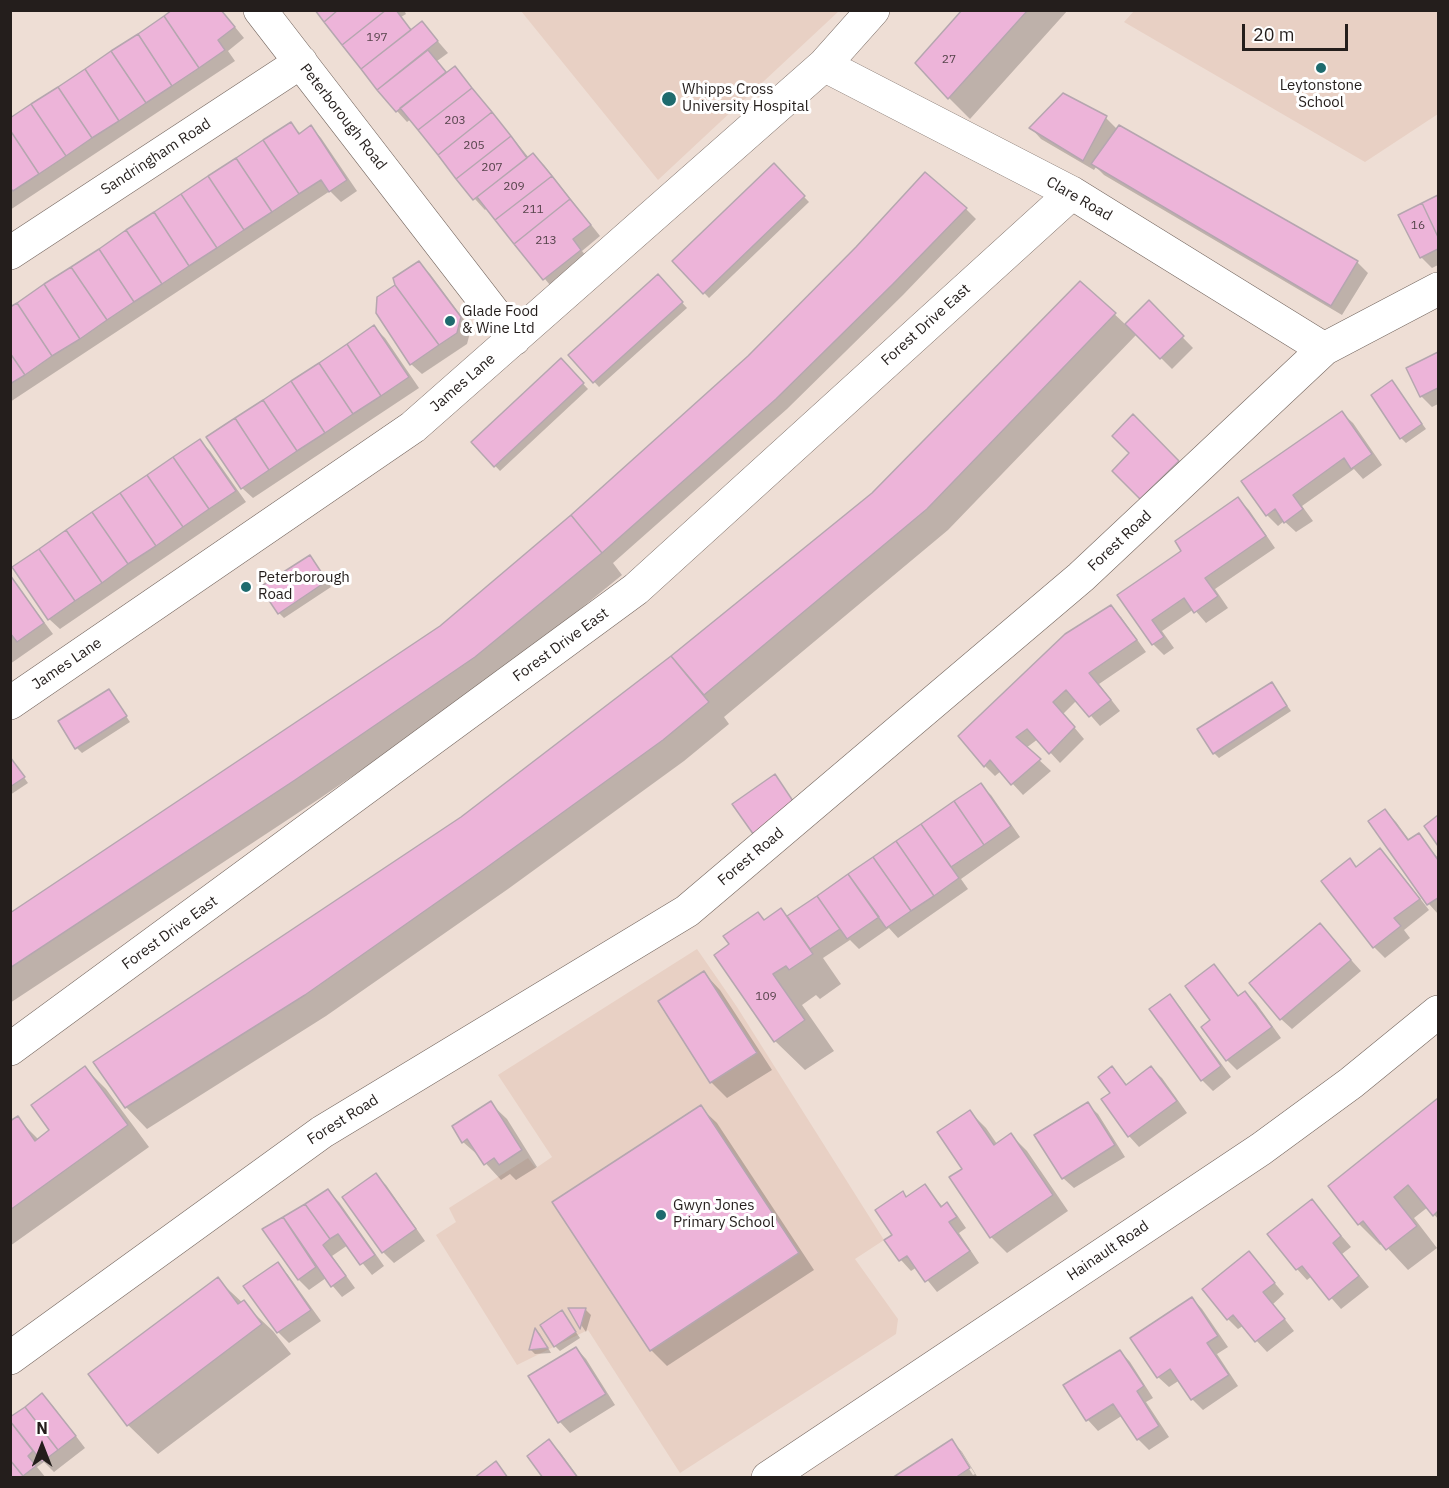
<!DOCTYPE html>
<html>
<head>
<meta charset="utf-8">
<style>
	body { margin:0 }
	#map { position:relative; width:1449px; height:1488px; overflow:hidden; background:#eeded5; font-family:"IBM Plex Sans",sans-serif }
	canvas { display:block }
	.frame { position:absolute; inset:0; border:12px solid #241e1c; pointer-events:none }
	.north { position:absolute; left:12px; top:1416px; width:60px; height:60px; -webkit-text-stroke:4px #fff; paint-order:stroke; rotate:0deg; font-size:16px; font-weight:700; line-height:24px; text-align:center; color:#241e1c }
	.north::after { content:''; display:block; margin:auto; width:21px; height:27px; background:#241e1c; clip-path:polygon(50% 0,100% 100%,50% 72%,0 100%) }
	.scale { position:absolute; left:1242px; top:24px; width:106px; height:27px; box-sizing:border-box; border:3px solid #241e1c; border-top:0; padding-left:8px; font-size:18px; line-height:21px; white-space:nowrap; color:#241e1c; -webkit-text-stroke:4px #fff; paint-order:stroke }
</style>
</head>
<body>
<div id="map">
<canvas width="1449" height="1488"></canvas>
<div class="frame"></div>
<div class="north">N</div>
<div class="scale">20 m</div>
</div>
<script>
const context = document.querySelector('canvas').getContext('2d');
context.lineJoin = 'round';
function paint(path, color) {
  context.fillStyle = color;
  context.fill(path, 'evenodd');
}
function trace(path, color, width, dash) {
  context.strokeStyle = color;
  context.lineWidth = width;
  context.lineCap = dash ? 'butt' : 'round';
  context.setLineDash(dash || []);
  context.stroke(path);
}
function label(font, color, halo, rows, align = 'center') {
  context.font = font + ' "IBM Plex Sans",sans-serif';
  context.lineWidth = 6;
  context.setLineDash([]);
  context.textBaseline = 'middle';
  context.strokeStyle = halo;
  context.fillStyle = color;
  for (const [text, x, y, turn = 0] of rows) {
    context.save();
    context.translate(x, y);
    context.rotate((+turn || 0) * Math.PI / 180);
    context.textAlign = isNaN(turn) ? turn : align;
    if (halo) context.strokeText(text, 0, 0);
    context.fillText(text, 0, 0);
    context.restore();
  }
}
paint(new Path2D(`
	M521,11H839L658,180Z
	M1134,11H1438V114L1365,162L1124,22Z
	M697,949L737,1007L884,1240L855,1259L898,1319L896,1334L680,1473L588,1330L517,1365L436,1235L456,1222L449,1208L528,1158L536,1168L552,1157L498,1075Z`), '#e8d0c4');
paint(new Path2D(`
	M221,10L244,38L228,51L235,61L10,210V120Z
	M317,10H404L406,14L401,17L412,31L422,23L448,53L437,61L447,73L454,68L465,79L529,158L533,155L544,165L600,236L582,251L590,261L554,290L487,208L485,210L475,199L411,119L407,122L397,111Z
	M964,10H1068L970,119L949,98Z
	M1063,95L1106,118L1118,130L1357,262L1368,273L1342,315L1104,175L1096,167L1094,170L1041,139L1031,128Z
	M290,124L301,134L311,127L321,138L357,191L341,202L330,191L10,402V309Z
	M774,166L809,202L709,298L674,261Z
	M1438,197V265L1432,268L1421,257L1400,216Z
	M966,209L976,219L903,295L787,409L613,563L622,575L496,678L316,801L10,1003V914L441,627Z
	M419,263L430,274L471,329L467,344L422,374L411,364L397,286Z
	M658,276L687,308L599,387L570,355Z
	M1081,283L1126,325L1149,303L1193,348L1172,369L1137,334L948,530L724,717L729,724L684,761L508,889L326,1016L147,1129L126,1107L95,1062L462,818L672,657L873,494Z
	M374,327L385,338L419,388L253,498L242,488Z
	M1438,354V404L1432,407L1421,396L1408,368Z
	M561,360L588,389L500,471L473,442Z
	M1392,382L1426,429L1406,443L1401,438Z
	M1342,413L1353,423L1382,465L1363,479L1354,469L1302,506L1313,521L1296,532L1284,521L1278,526L1267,515Z
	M1133,416L1189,472L1152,509L1114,471L1132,453Z
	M200,441L210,451L246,502L60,629L49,619Z
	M1238,499L1249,510L1275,548L1215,589L1228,608L1206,623L1194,609L1162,631L1174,648L1164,655L1153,644L1119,596L1183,551Z
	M310,557L331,587L284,618L279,613Z
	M10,576L53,634L10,664Z
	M1110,607L1121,617L1146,652L1099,684L1120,711L1100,726L1077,700L1063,714L1084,739L1060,763L1038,739L1026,748L1051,771L1023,795L1001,771L995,776L985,766Z
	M1271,683L1291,711L1219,758L1214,753Z
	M109,691L130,722L82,753L77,748Z
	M10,758L28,783L10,795Z
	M980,785L991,795L1020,837L961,879L968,889L898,938L889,928L859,949L850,940L823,958L841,984L820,999L816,995L802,1005L834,1051L805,1070L775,1041L731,944L758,914L765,921L781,910L788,917Z
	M1385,811L1396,822L1410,841L1419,835L1438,858V914L1429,904L1370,822Z
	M1380,850L1391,861L1429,910L1404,930L1410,938L1385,958L1374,947L1323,881L1350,860L1357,868Z
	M1320,925L1361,971L1292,1029L1281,1019Z
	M1214,966L1239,997L1245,992L1256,1003L1281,1038L1237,1070L1227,1060L1212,1021Z
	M704,973L720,990L772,1070L727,1098L711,1082Z
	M1169,996L1180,1007L1231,1077L1213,1091L1202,1080Z
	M85,1068L106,1089L149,1147L10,1246V1123L17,1118L39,1140L52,1131Z
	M1112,1068L1127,1085L1151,1068L1162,1078L1187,1113L1139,1147L1129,1136Z
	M1438,1100V1219L1428,1207L1414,1218L1437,1248L1408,1270L1383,1243L1380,1245L1359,1224L1330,1187Z
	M490,1103L507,1119L537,1167L516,1180L510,1174L501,1180L480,1157L463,1142Z
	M1087,1104L1098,1114L1125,1157L1074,1188L1063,1178Z
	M700,1107L717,1123L814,1270L667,1366L651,1350Z
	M970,1112L986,1128L997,1144L1011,1135L1027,1151L1068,1211L1007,1253L991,1237L964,1169Z
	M375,1175L386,1185L425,1241L394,1263L383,1252Z
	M924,1186L943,1207L947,1204L957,1215L966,1228L959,1233L979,1263L937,1292L917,1267L911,1271L901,1260L886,1240L894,1235L903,1193L907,1198Z
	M328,1191L339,1202L384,1266L372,1275L348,1245L332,1256L355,1288L342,1297L326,1278L309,1290L299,1280L265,1230Z
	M1312,1201L1351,1247L1342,1254L1369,1287L1341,1309L1312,1276L1307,1280L1297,1269Z
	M1249,1253L1284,1294L1273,1304L1294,1331L1267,1352L1243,1326L1238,1329L1228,1319Z
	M278,1264L288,1275L321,1321L289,1343L278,1332L246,1287Z
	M217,1279L273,1331L291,1354L158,1454L128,1425Z
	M1192,1298L1202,1309L1228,1347L1217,1354L1238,1386L1203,1410L1192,1399L1180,1380L1169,1387L1158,1377Z
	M571,1310H586L591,1315L586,1332Z
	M562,1312L580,1338L560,1351L555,1346Z
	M536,1330L540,1334L551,1353L535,1354L530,1349Z
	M576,1348L586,1359L615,1405L570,1433L560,1422L530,1377Z
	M1120,1351L1130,1362L1153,1398L1146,1402L1169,1437L1149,1450L1138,1439L1123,1415L1098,1431L1088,1420L1065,1386Z
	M42,1395L53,1406L85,1448L54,1472L44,1462L37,1467L46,1478H10V1419Z
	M549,1441L560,1452L579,1478H545Z
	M952,1441L962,1452L978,1478H895ZM958,1452H961L975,1474L973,1475Z`), '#0003');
const building = new Path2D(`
	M172,10H221L235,27L218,40L225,50L199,68L164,16Z
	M315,10H338L324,22Z
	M338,10H386L342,45L324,22Z
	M386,10H396L411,30L361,69L342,45Z
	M962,10H1028L948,99L915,63Z
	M164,16L199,68L172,86L138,34Z
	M422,21L438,41L377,90L361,69Z
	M138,34L172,86L146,103L111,51Z
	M428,50L446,72L396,112L377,90Z
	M111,51L146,103L119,121L85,69Z
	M455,66L472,88L418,130L400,108Z
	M85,69L119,121L92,138L58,87Z
	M58,87L92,138L66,156L31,104Z
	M472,88L492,112L438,155L418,130Z
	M1063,93L1107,116L1083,161L1029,128Z
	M31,104L66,156L39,174L10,130V118Z
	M492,112L511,136L456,179L438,155Z
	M291,122L299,134L311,125L347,180L329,192L321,180L299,194L263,140Z
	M1119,125L1358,261L1331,306L1091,164Z
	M10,130L39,174L13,191L10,188Z
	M511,136L527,158L473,200L456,179Z
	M263,140L299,194L272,212L236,158Z
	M533,153L552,176L495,220L477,197Z
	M236,158L272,212L244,230L208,176Z
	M774,163L805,196L703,294L672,261Z
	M925,172L967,208L893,284L776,399L602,553L571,515L748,356L856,247Z
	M208,176L244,230L217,248L181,194Z
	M552,176L570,199L514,244L495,220Z
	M181,194L217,248L189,266L154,212Z
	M1438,195V237L1422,203Z
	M570,199L591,225L573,239L581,250L543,280L514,244Z
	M1422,203L1438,237V249L1420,258L1398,215Z
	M154,212L189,266L162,284L126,230Z
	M126,230L162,284L134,302L99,249Z
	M99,249L134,302L107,320L71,267Z
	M419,261L461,317L457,333L439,345L395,285L393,278Z
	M71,267L107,320L80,339L44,284Z
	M658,274L683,302L593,383L568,355Z
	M1080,281L1116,313L927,509L704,695L671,656L872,493Z
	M44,284L80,339L52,356L17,303Z
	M395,285L439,345L410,365L376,313L377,297Z
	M1149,300L1184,336L1160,359L1125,324Z
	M17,303L52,356L25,375L10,353V307Z
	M374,325L409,377L381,396L347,344Z
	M347,344L381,396L353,414L319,363Z
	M1438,352V388L1420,397L1406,368Z
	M10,353L25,375L10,384Z
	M561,358L584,383L494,467L471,442Z
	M319,363L353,414L325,433L291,381Z
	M1392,380L1422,424L1400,439L1371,395Z
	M291,381L325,433L297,451L263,400Z
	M263,400L297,451L269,470L235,418Z
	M1342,411L1372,454L1351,469L1344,458L1293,495L1303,509L1284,523L1275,509L1266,516L1241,481Z
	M1133,414L1179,461L1140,499L1112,471L1129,453L1112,436Z
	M235,418L269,470L241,489L206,437Z
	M200,439L236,491L209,509L173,457Z
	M173,457L209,509L183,527L147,475Z
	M147,475L183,527L156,546L120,493Z
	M120,493L156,546L128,564L92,512Z
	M1238,497L1266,536L1205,578L1218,596L1194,613L1184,598L1152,620L1164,637L1152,645L1117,595L1181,551L1175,541Z
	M92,512L128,564L102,583L66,530Z
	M571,515L602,553L475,657L295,780L10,968V913L440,626Z
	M66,530L102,583L75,601L39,549Z
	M39,549L75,601L48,620L12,567Z
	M310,555L327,581L278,614L260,587Z
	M10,575L44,623L17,642L10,633Z
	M1111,605L1137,640L1089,673L1111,700L1089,717L1066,690L1053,702L1075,727L1049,754L1027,729L1016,737L1041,759L1011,785L990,760L984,767L958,736L1065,634Z
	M671,656L709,702L663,740L486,868L305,995L125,1108L93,1062L461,817Z
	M1272,682L1287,706L1213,754L1197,729Z
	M109,689L127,716L75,749L58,721Z
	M10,757L25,777L10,787Z
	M775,774L799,810L756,838L732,804Z
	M981,783L1011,826L984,845L954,801Z
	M954,801L984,845L951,867L921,824Z
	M1385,809L1408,840L1419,833L1438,860V898L1427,905L1368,821Z
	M1438,815V846L1424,826Z
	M921,824L959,878L934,896L896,841Z
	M896,841L934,896L911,911L873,857Z
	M1380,848L1420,899L1394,918L1401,926L1373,948L1321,881L1350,858L1356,867Z
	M873,857L911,911L886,928L848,874Z
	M848,874L879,917L847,939L817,896Z
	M817,896L840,929L810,949L787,916Z
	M781,908L813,954L789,970L786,966L773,974L805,1020L774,1042L714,955L729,944L723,936L758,912L764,920Z
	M1320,923L1351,960L1280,1020L1249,983Z
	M1214,964L1238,996L1245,991L1272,1027L1226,1061L1201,1027L1210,1020L1185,986Z
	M704,971L757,1053L710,1083L658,1001Z
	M1170,994L1221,1066L1201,1081L1149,1009Z
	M85,1066L128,1125L10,1210V1121L18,1116L35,1141L49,1130L31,1105Z
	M1112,1066L1126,1085L1151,1066L1177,1101L1128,1137L1101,1099L1110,1093L1098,1077Z
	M1438,1098V1211L1433,1216L1408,1185L1394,1197L1417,1226L1386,1250L1363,1221L1358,1225L1328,1186Z
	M491,1101L522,1150L499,1165L494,1158L484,1165L467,1139L462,1143L452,1126Z
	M1088,1102L1115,1145L1062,1179L1034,1135Z
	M701,1105L799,1253L650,1351L552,1202Z
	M970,1110L994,1145L1011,1133L1053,1195L990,1238L949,1177L962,1169L937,1132Z
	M376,1173L416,1229L382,1253L342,1197Z
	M925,1184L941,1207L947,1202L957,1217L949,1222L970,1251L925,1282L907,1256L899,1261L884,1240L892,1235L875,1210L903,1191L906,1197Z
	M328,1189L375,1255L360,1265L338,1234L330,1239L305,1204Z
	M1312,1199L1341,1236L1333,1243L1359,1276L1329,1300L1302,1266L1296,1270L1267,1234Z
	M305,1204L330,1239L323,1245L346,1276L331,1287L283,1217Z
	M283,1217L316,1267L298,1280L262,1229Z
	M1249,1251L1275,1283L1263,1292L1285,1319L1255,1342L1233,1315L1227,1320L1202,1289Z
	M278,1262L311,1310L277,1333L243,1286Z
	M218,1277L238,1304L244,1300L262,1324L127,1426L88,1374Z
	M1192,1297L1218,1336L1207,1343L1229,1375L1191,1400L1170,1369L1157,1378L1130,1338Z
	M568,1308H586L580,1329Z
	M562,1310L576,1332L554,1347L540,1325Z
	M535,1328L548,1348L529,1350Z
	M576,1347L606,1394L558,1423L528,1376Z
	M1120,1350L1144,1386L1137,1391L1159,1426L1137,1440L1113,1404L1086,1421L1063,1385Z
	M42,1393L76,1436L58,1450L25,1407Z
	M25,1407L58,1450L42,1462L10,1421V1417Z
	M10,1421L33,1451L28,1456L36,1466L23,1476L10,1460Z
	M549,1439L578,1478H543L527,1456Z
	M952,1439L970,1468L955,1478H892Z
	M10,1460L23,1476L22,1478H10Z
	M496,1461L508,1478H474Z`);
paint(building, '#edb4d9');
trace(building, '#b5a6af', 1.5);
const minor = new Path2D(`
	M260,10L514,339
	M824,65L1072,193L1324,349
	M10,253L301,62
	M10,703L413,427L824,65L873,10
	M10,1049L636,589L1072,193
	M10,1358L322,1132L687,911L1081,577L1324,349L1438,289
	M768,1478L1261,1149L1351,1083L1438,1012`);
trace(minor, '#74665f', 34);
trace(minor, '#fff', 33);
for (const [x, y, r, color] of [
	[1321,68,6,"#1e6b6e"],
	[669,99,8,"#1e6b6e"],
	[450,321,6,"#1e6b6e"],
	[246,587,6,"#1e6b6e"],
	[661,1215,6,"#1e6b6e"]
]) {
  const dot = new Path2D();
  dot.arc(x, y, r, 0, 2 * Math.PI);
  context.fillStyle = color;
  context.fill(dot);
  trace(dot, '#fff', 2);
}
label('12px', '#56444b', null, [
	["197",377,38],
	["27",949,60],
	["203",455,121],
	["205",474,146],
	["207",492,168],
	["209",514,187],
	["211",533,210],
	["16",1418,226],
	["213",546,241],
	["109",766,997]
]);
label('15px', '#241e1c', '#fff', [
	["Leytonstone",1321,86,"center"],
	["School",1321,103,"center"],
	["Whipps Cross",682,90],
	["University Hospital",682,107],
	["Glade Food",462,312],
	["& Wine Ltd",462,329],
	["Peterborough",258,578],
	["Road",258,595],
	["Gwyn Jones",673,1206],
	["Primary School",673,1223]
], 'left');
label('15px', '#241e1c', '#fff', [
	["Peterborough Road",343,117,52],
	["Sandringham Road",156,157,-33],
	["Clare Road",1079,199,30],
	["Forest Drive East",926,325,-42],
	["James Lane",463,383,-41],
	["Forest Road",1120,541,-43],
	["Forest Drive East",561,645,-36],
	["James Lane",67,664,-34],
	["Forest Road",751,857,-40],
	["Forest Drive East",170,933,-36],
	["Forest Road",343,1120,-32],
	["Hainault Road",1108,1251,-34]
]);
</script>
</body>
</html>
